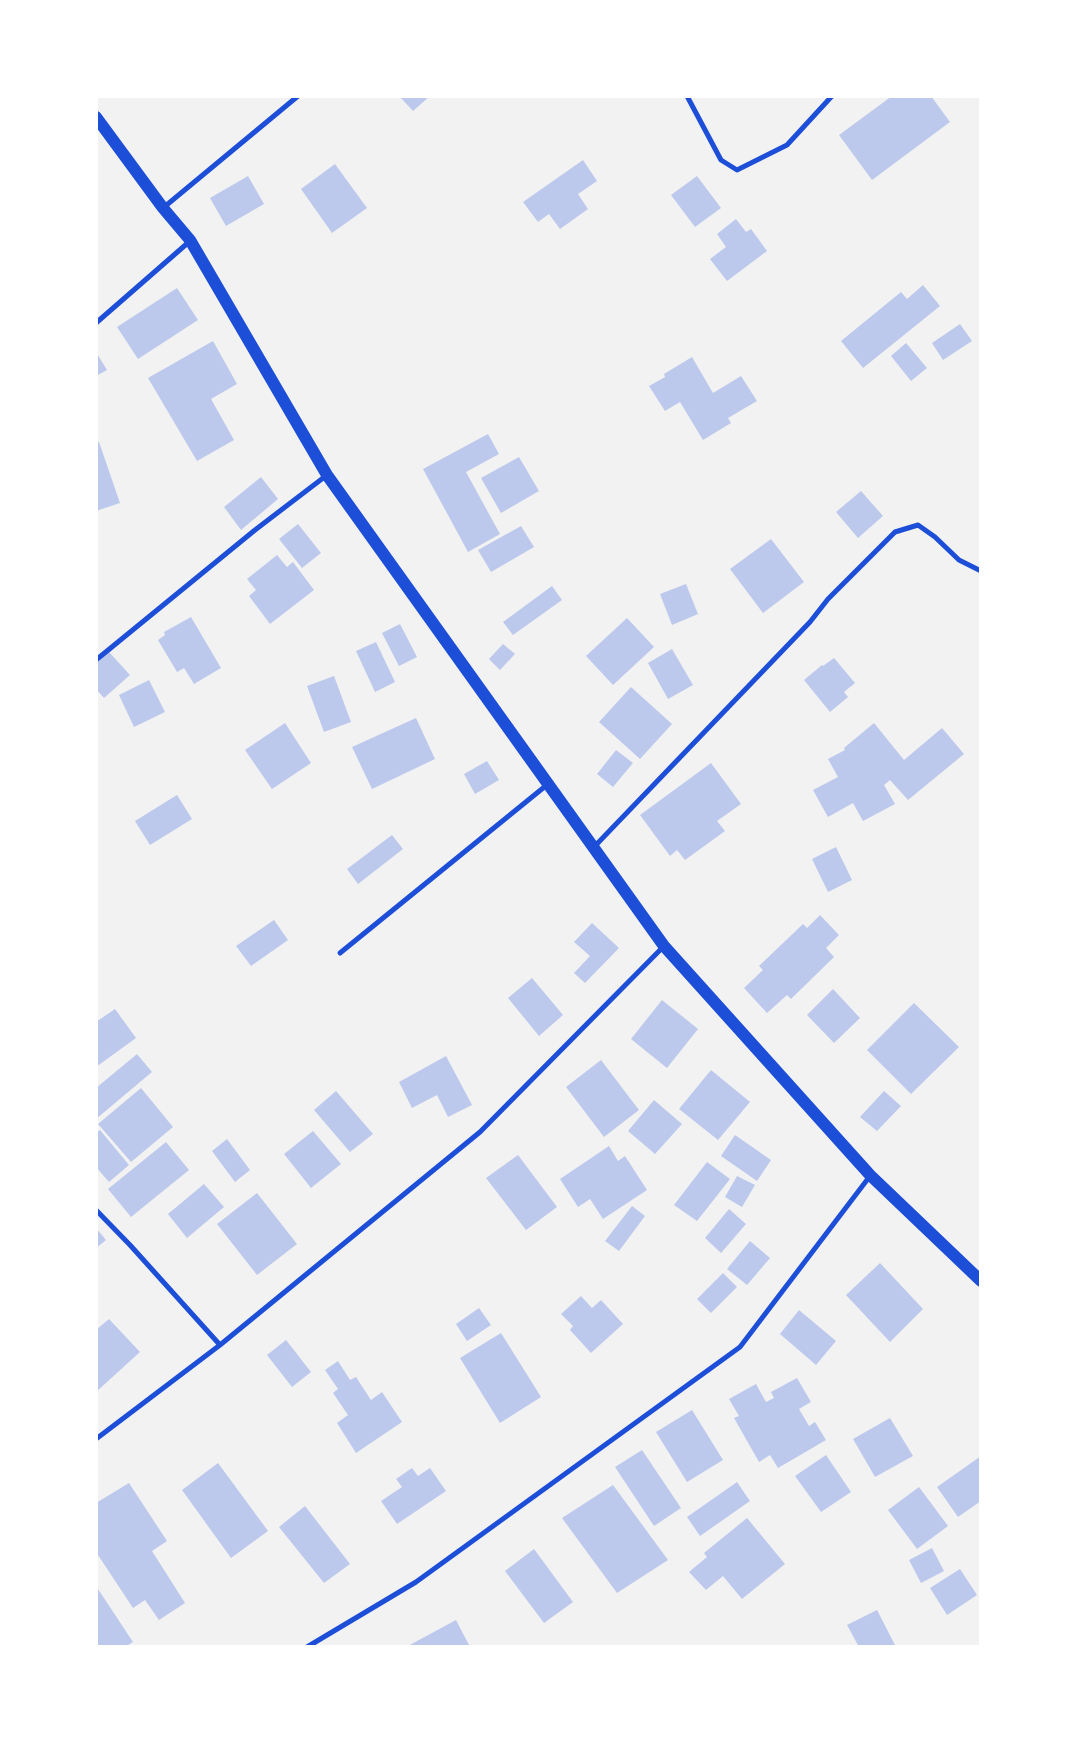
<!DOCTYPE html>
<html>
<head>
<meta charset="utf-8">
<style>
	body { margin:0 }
	#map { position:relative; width:1077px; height:1743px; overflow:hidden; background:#f2f2f2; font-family:Roboto,sans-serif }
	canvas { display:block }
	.frame { position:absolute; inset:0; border:98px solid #fff; pointer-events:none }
</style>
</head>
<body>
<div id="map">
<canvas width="1077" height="1743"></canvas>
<div class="frame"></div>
</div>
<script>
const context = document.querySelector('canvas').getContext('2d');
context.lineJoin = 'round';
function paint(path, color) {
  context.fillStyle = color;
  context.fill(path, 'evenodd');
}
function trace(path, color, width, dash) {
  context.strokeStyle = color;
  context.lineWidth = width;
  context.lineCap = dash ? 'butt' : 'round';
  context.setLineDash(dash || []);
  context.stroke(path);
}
paint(new Path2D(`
	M399,96H430L413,111Z
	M892,96H931L950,122L872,180L839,135Z
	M583,160L597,181L578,194L588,209L560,229L549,214L538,222L523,202Z
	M335,164L367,208L332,233L301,189Z
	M248,176L264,204L226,226L210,198Z
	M697,176L721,208L695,227L671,195Z
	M736,219L746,232L751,229L767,251L727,281L710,259L726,247L717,234Z
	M923,285L940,306L863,368L841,341L901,292L907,299Z
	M177,288L198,320L138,359L117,327Z
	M960,324L972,341L943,360L932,343Z
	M213,341L237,384L211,399L234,440L197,461L148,378Z
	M906,343L927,368L911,381L891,356Z
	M96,352L107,370L96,376Z
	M692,357L713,393L741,376L757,401L728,418L731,423L703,440L680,402L665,411L649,386L665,377L664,374Z
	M488,434L499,454L466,472L500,534L468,552L423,469Z
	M99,442L120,503L96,511V443Z
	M519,457L539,491L501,513L481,478Z
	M261,477L278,499L241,530L224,507Z
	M861,491L883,516L858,538L836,512Z
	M298,524L321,553L302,568L279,539Z
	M521,526L534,547L491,572L478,550Z
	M771,539L804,582L763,613L730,569Z
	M277,555L287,567L293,562L314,590L270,624L249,596L256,590L247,579Z
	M686,584L698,614L672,625L660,594Z
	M552,586L562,600L513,635L503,622Z
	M191,617L221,668L194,684L184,668L177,672L158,640L165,635L164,632Z
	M627,618L654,647L613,685L586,656Z
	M400,624L417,657L399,666L382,633Z
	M376,642L395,682L375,692L356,651Z
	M503,644L515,654L500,670L489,659Z
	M672,649L693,685L668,699L648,663Z
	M109,652L130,675L104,698L96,689V664Z
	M834,658L855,683L844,692L848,697L830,712L804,680L822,665L823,666Z
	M334,676L351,722L324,732L307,686Z
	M149,680L165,712L134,727L119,695Z
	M631,687L672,724L640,759L599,722Z
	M416,718L435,759L372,789L352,747Z
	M285,723L311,763L272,789L245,750Z
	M874,723L904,760L942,728L964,754L908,800L890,780L884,785L895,804L863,821L853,803L828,817L813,790L838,777L828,759L845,750L844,748Z
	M616,750L633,763L613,787L597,774Z
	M487,761L499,780L475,794L464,774Z
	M711,763L741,804L717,821L725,831L685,860L677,850L670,856L640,815Z
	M177,795L192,819L150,845L135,821Z
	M392,835L403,849L358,884L347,869Z
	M836,847L852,880L828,892L812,859Z
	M820,915L839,935L826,948L834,957L791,999L787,995L767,1013L744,988L763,970L759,966L803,924L807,928Z
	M274,920L288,940L251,966L236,946Z
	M592,923L619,948L585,983L574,973L590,956L574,942Z
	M532,978L563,1015L539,1036L508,998Z
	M833,989L860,1018L834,1043L807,1015Z
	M662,1000L698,1029L667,1068L631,1039Z
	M914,1003L959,1047L911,1094L867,1050Z
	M115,1009L136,1038L96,1067V1022Z
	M137,1054L152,1072L96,1119V1088Z
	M446,1056L472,1105L448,1117L437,1095L412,1108L399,1082Z
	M601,1060L639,1110L604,1137L566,1087Z
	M711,1070L750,1102L718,1140L679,1109Z
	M141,1088L173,1127L131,1162L98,1124Z
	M336,1091L373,1134L350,1152L314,1110Z
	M884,1091L901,1106L877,1131L860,1117Z
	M654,1100L682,1124L655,1154L628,1131Z
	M100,1130L129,1165L109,1182L96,1167V1133Z
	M313,1131L341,1164L311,1188L284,1154Z
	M735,1135L771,1160L757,1181L721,1156Z
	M227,1139L250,1170L235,1182L212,1151Z
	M166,1142L189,1170L131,1217L108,1189Z
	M609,1146L618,1161L625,1156L647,1190L603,1219L590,1199L578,1207L560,1179Z
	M518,1155L557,1207L526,1230L486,1178Z
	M707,1162L730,1179L697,1221L674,1205Z
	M737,1176L755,1185L742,1207L725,1197Z
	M204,1184L224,1207L187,1238L168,1214Z
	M257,1193L297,1244L257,1275L217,1224Z
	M632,1206L645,1216L619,1251L605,1241Z
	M729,1209L746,1224L721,1253L705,1238Z
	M96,1228L106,1240L96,1248Z
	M750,1241L770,1258L747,1285L727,1269Z
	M880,1263L923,1309L890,1342L846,1295Z
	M723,1273L737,1287L711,1313L697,1299Z
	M581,1296L592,1308L601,1300L623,1324L591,1353L570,1330L573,1326L561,1314Z
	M479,1308L491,1325L467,1341L456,1324Z
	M799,1310L836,1341L816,1365L780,1334Z
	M109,1319L140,1352L96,1392V1330Z
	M501,1333L541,1397L500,1423L460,1358Z
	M286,1340L311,1372L292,1387L267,1355Z
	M338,1361L350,1380L356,1377L371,1400L382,1392L402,1422L356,1453L337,1423L348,1415L333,1393L338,1389L325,1370Z
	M797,1378L811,1402L799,1409L809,1426L815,1422L826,1440L778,1468L770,1455L759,1462L734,1418L739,1416L729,1399L756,1384L766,1402L774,1398L771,1392Z
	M692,1410L723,1460L687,1482L656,1432Z
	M890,1418L913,1456L875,1477L853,1439Z
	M642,1450L681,1508L654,1526L615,1467Z
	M826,1455L851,1492L821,1512L795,1476Z
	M981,1456V1501L958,1517L937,1487Z
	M218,1463L268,1531L231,1558L182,1490Z
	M412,1468L418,1476L430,1468L446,1491L397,1524L381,1501L402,1487L396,1479Z
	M737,1482L750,1501L700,1536L687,1517Z
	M129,1483L167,1541L152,1551L185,1603L159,1620L145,1600L133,1608L96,1552V1503Z
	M613,1485L668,1560L617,1593L562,1518Z
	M919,1487L948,1526L917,1549L888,1510Z
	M305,1506L350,1564L324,1583L279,1527Z
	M747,1518L785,1564L742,1599L723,1576L706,1590L689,1572L707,1557L704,1553Z
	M932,1548L944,1571L921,1583L909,1560Z
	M534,1549L573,1602L544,1623L505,1571Z
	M960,1569L977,1595L947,1615L930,1588Z
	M96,1586L133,1642L125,1647H96Z
	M877,1610L896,1647H859L847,1625Z
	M456,1620L470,1647H406Z`), '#bdc9ec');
trace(new Path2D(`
	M687,96L721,160L737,170L787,145L832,96
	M163,208L298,96
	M96,323L190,241
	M96,660L255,530L327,475
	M594,847L810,622L828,599L895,532L918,525L935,537L959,560L981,571
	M340,953L548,784
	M96,1210L130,1245L220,1345
	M96,1439L220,1345L480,1132L664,946
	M307,1647L416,1582L740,1347L870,1176`), '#1d4ed8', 5);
trace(new Path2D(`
	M96,117L163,208L190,240L327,475L664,946L870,1175L981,1281`), '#1d4ed8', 12);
</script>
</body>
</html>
